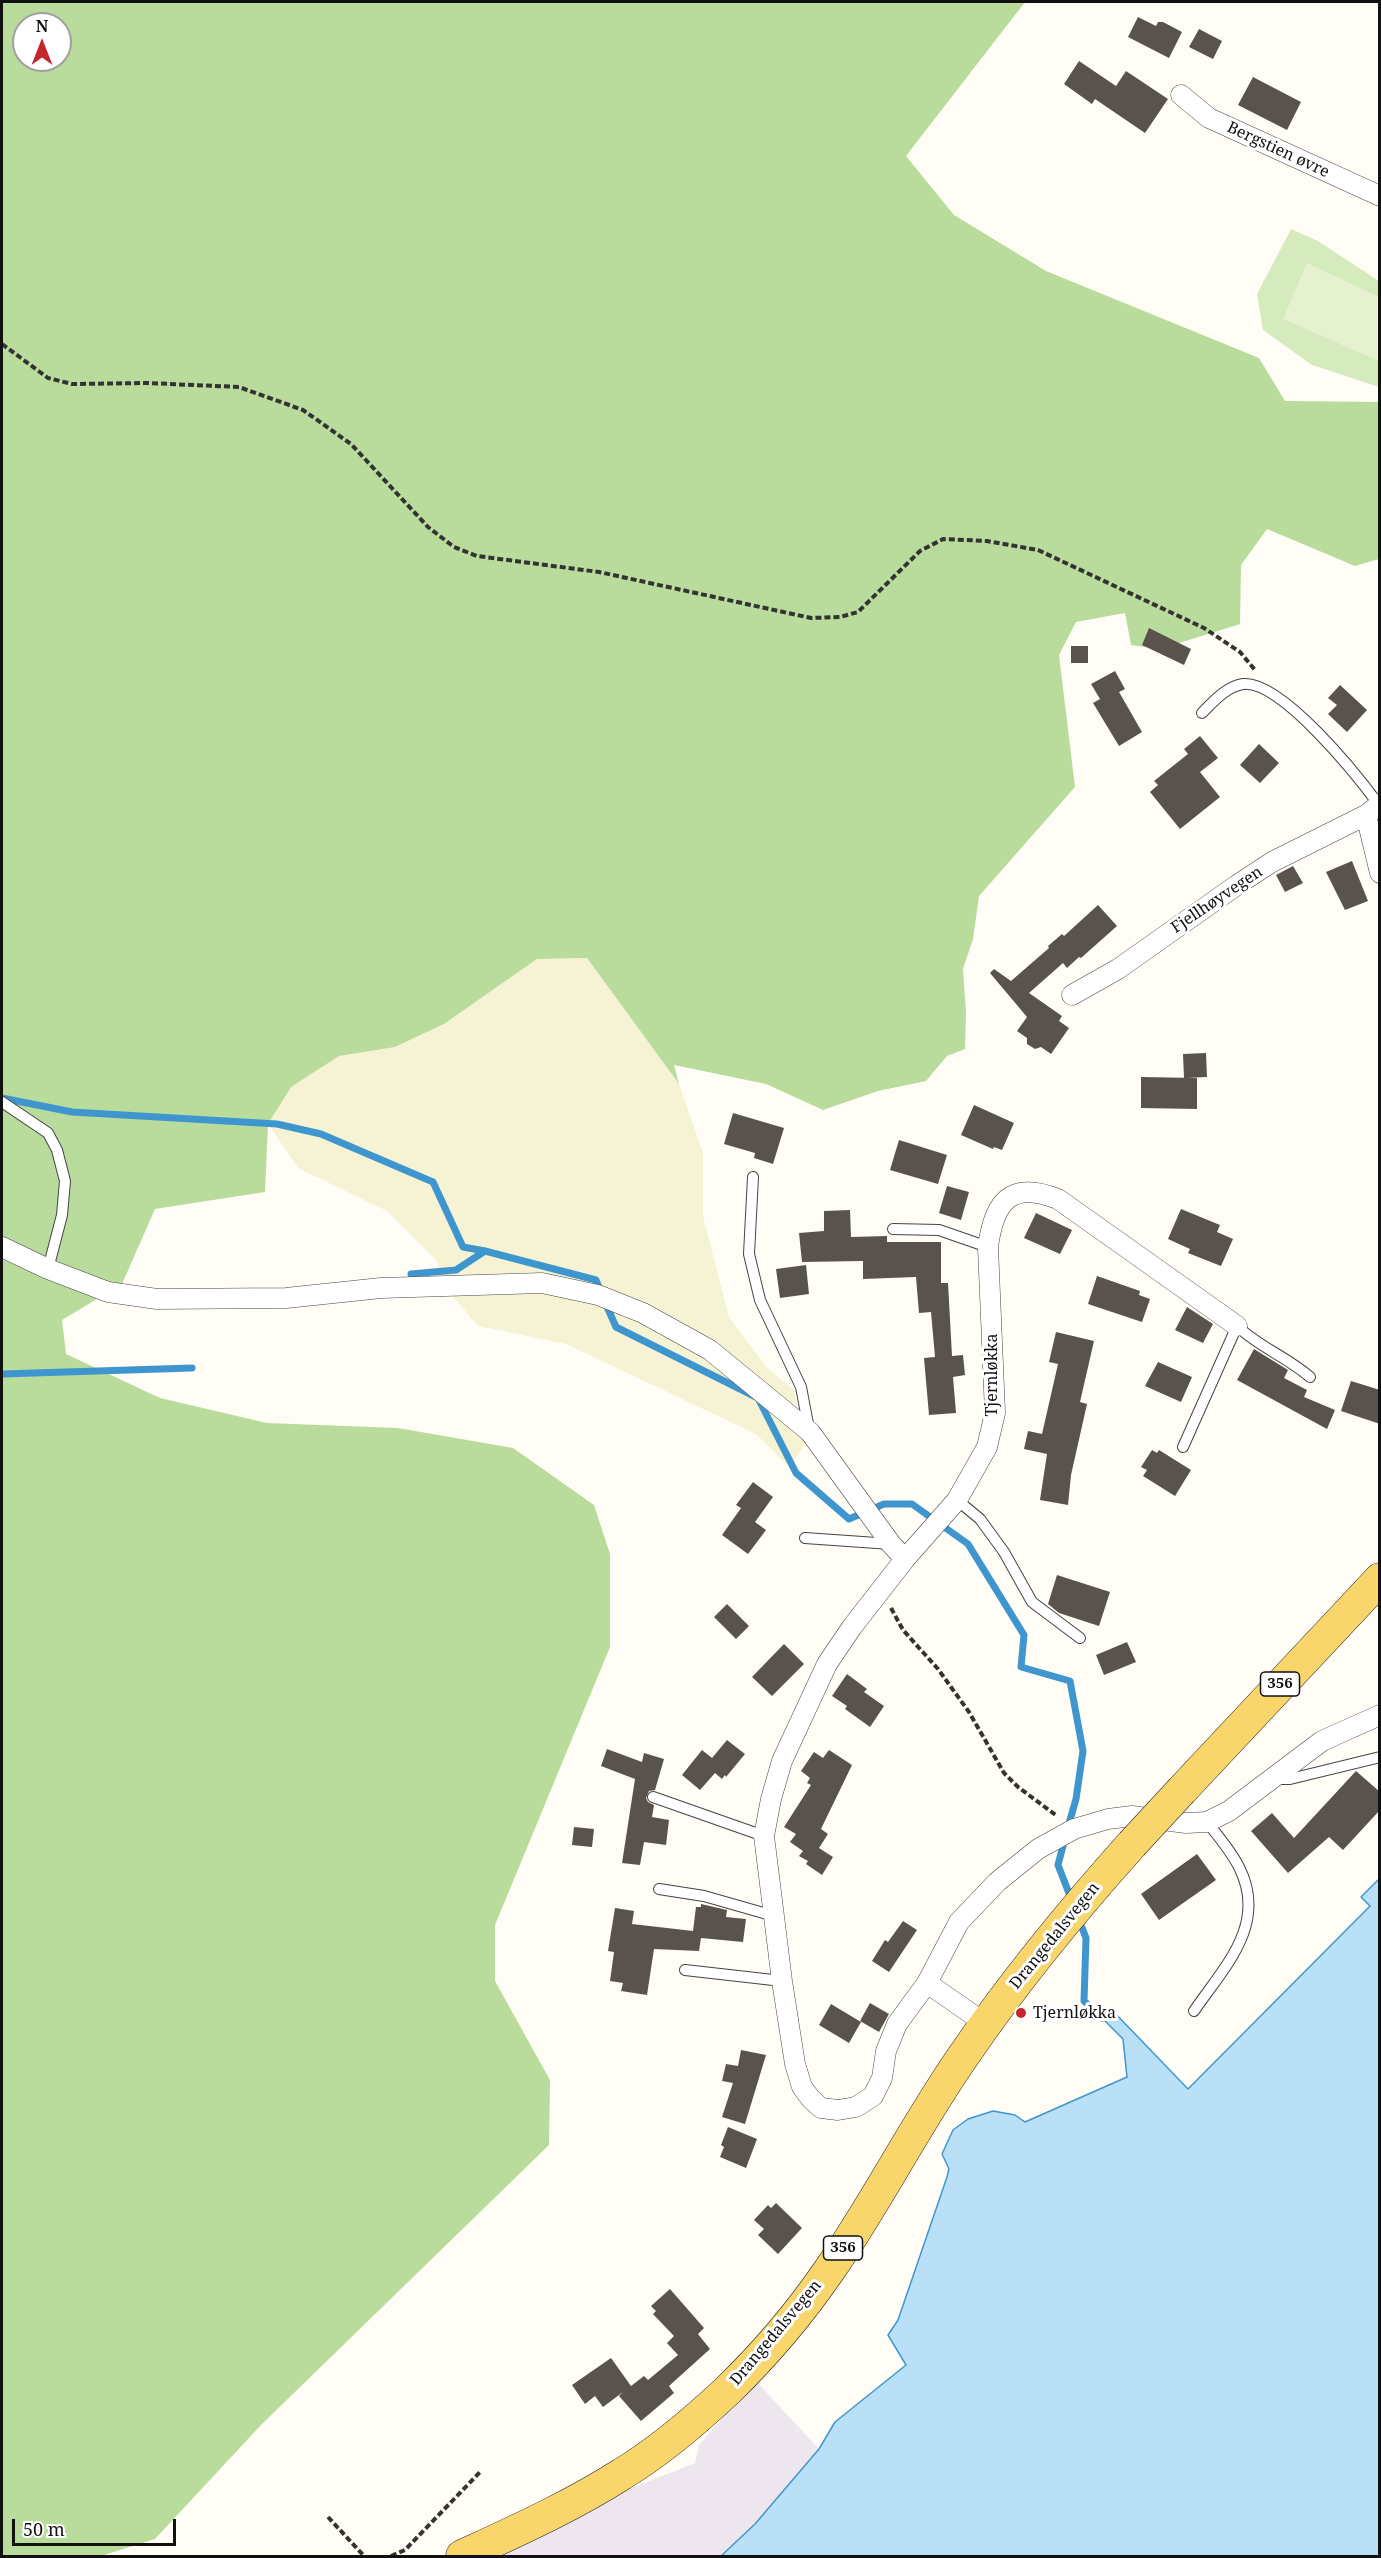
<!DOCTYPE html>
<html>
<head>
<meta charset="utf-8">
<style>
	body { margin:0 }
	#map { position:relative; width:1381px; height:2558px; overflow:hidden; background:#fffdf5; font-family:"Noto Serif",serif }
	canvas { display:block }
	.frame { position:absolute; inset:0; border:3px solid #111; pointer-events:none }
	.north { position:absolute; left:12px; top:12px; width:60px; height:60px; box-sizing:border-box; background:#fff; border:2px solid #a0a0a0; border-radius:50%; rotate:0deg; font-size:16px; font-weight:700; line-height:24px; text-align:center; color:#111 }
	.north::after { content:''; display:block; margin:auto; width:21px; height:27px; background:#c4262e; clip-path:polygon(50% 0,100% 100%,50% 72%,0 100%) }
	.scale { position:absolute; left:12px; top:2519px; width:164px; height:27px; box-sizing:border-box; border:3px solid #111; border-top:0; padding-left:8px; font-size:18px; line-height:21px; white-space:nowrap; color:#111; -webkit-text-stroke:4px #fff; paint-order:stroke }
</style>
</head>
<body>
<div id="map">
<canvas width="1381" height="2558"></canvas>
<div class="frame"></div>
<div class="north">N</div>
<div class="scale">50 m</div>
</div>
<script>
const context = document.querySelector('canvas').getContext('2d');
context.lineJoin = 'round';
function paint(path, color) {
  context.fillStyle = color;
  context.fill(path, 'evenodd');
}
function trace(path, color, width, dash) {
  context.strokeStyle = color;
  context.lineWidth = width;
  context.lineCap = dash ? 'butt' : 'round';
  context.setLineDash(dash || []);
  context.stroke(path);
}
function label(font, color, halo, rows, align = 'center') {
  context.font = font + ' "Noto Serif",serif';
  context.lineWidth = 6;
  context.setLineDash([]);
  context.textBaseline = 'middle';
  context.strokeStyle = halo;
  context.fillStyle = color;
  for (const [text, x, y, turn = 0] of rows) {
    context.save();
    context.translate(x, y);
    context.rotate((+turn || 0) * Math.PI / 180);
    context.textAlign = isNaN(turn) ? turn : align;
    if (halo) context.strokeText(text, 0, 0);
    context.fillText(text, 0, 0);
    context.restore();
  }
}
paint(new Path2D(`
	M755,2380L819,2449L755,2524L721,2556H459L695,2463L699,2445Z`), '#eee6ef');
paint(new Path2D(`
	M587,958L679,1084L703,1153V1216L729,1317L768,1369L794,1390L805,1445L789,1467L756,1434L566,1344L478,1326L445,1287L436,1260L387,1211L298,1168L268,1124L290,1087L339,1056L395,1047L444,1024L537,959Z`), '#f6f3d4');
paint(new Path2D(`
	M1291,229L1318,241L1379,281V387L1312,365L1263,330L1257,294Z`), '#d5ebbd');
paint(new Path2D(`
	M2,2H1025L906,156L954,215L1046,271L1259,358L1285,401L1379,402V559L1355,566L1267,529L1241,565L1240,624L1160,649L1131,645L1125,613L1076,622L1059,655L1075,787L979,896L973,939L963,969L966,1013L965,1049L947,1056L926,1081L878,1091L823,1110L766,1084L674,1065L679,1084L587,958L537,959L444,1024L395,1047L339,1056L291,1087L268,1124L265,1192L155,1209L122,1284L62,1320L66,1354L160,1398L267,1423L398,1428L513,1448L594,1505L610,1554V1647L495,1925V1981L550,2080L549,2145L261,2425L155,2539L101,2556H2ZM24,24H60V60H24Z`), '#b9dc9c');
paint(new Path2D(`
	M1307,263L1379,297V361L1283,319Z`), '#e6f2cf');
const water = new Path2D(`
	M1379,1879V2556H721L755,2524L819,2449L835,2422L906,2365L888,2335L898,2320L947,2177L949,2169L942,2154L953,2130L968,2119L993,2111L1015,2115L1025,2122L1127,2077L1123,2039L1102,2018L1111,2009L1188,2089L1370,1906L1361,1897Z`);
paint(water, '#b9e0f7');
trace(water, '#3f96cf', 1.5);
trace(new Path2D(`
	M2,1098L72,1112L277,1124L321,1134L433,1182L463,1247L485,1251L596,1280L601,1292
	M411,1274L456,1270L485,1251
	M605,1302L616,1327L758,1398L796,1473L849,1519L884,1504H912L968,1544L1024,1635L1021,1667L1070,1681L1083,1751L1076,1799L1068,1827
	M2,1374L192,1368
	M1065,1838L1058,1865L1072,1901
	M1079,1920L1086,1938L1084,2001L1102,2018`), '#3f96cf', 7);
paint(new Path2D(`
	M1138,17L1156,26L1158,22H1163L1182,32L1169,58L1128,37Z
	M1199,29L1222,41L1213,59L1189,47Z
	M1079,61L1116,86L1126,71L1168,99L1145,133L1095,99L1092,104L1064,84Z
	M1253,77L1301,102L1287,130L1238,105Z
	M1149,628L1191,649L1184,665L1142,645Z
	M1071,646H1088V663H1071Z
	M1115,671L1125,689L1119,692L1142,732L1119,746L1093,703L1100,699L1091,684Z
	M1340,685L1367,710L1347,732L1328,714L1337,705L1328,698Z
	M1200,736L1218,758L1200,772L1220,797L1180,829L1150,792L1158,785L1154,781L1188,754L1184,749Z
	M1259,744L1279,763L1260,783L1240,765Z
	M1352,861L1368,901L1345,910L1326,872Z
	M1293,866L1303,883L1285,892L1276,875Z
	M1098,905L1117,926L1081,958L1079,957L1067,968L1063,963L1029,993L1062,1016L1059,1021L1069,1028L1051,1054L1041,1047L1035,1049L1027,1044V1038L1017,1031L1027,1017L990,973L994,969L1011,981L1049,948L1048,946L1062,934L1064,936Z
	M1206,1053L1207,1077L1184,1078L1183,1054Z
	M1141,1077L1197,1078V1109L1141,1108Z
	M974,1105L1014,1123L1002,1150L994,1147L993,1149L961,1135Z
	M733,1113L784,1128L773,1164L754,1158L755,1153L724,1144Z
	M899,1140L947,1155L938,1184L890,1170Z
	M947,1186L969,1192L961,1220L939,1213Z
	M1181,1209L1220,1225L1217,1232L1233,1239L1221,1266L1188,1253L1190,1249L1168,1239Z
	M850,1210L851,1237L887,1236V1242H941V1283H948L952,1356L963,1355L965,1375L953,1377L956,1413L929,1415L924,1358L935,1357L931,1312L919,1313L916,1277L863,1279V1261L802,1262L799,1233L824,1231V1211Z
	M1036,1213L1072,1230L1060,1254L1024,1238Z
	M806,1265L809,1294L780,1298L776,1269Z
	M1097,1276L1140,1291L1139,1295L1150,1299L1142,1322L1088,1304Z
	M1187,1307L1213,1324L1203,1343L1175,1330Z
	M1056,1332L1094,1341L1080,1402L1087,1404L1071,1475L1068,1505L1040,1500L1047,1454L1024,1449L1028,1431L1042,1434L1058,1364L1049,1362Z
	M1254,1349L1288,1370L1284,1378L1307,1390L1304,1397L1335,1410L1327,1429L1237,1380Z
	M1158,1362L1192,1377L1181,1402L1145,1386Z
	M1351,1381L1380,1390V1424L1341,1411Z
	M1152,1450L1157,1453L1159,1450L1191,1470L1175,1496L1143,1476L1147,1470L1141,1467Z
	M753,1482L773,1497L755,1522L766,1530L748,1554L722,1535L741,1508L736,1505Z
	M1057,1575L1110,1592L1099,1626L1059,1613L1048,1604Z
	M727,1604L749,1626L736,1639L714,1617Z
	M1127,1642L1136,1662L1104,1675L1096,1655Z
	M784,1644L804,1664L772,1696L752,1677Z
	M847,1674L867,1689L864,1692L884,1706L870,1727L845,1709L847,1706L832,1696Z
	M727,1740L745,1754L726,1777L725,1775L722,1779L715,1773L700,1790L682,1775L702,1750L712,1758Z
	M607,1749L642,1762L644,1753L664,1759L655,1790L649,1791L646,1798L648,1802L654,1805L652,1817L669,1820L666,1845L644,1842L640,1865L622,1863L635,1779L601,1766Z
	M829,1750L852,1765L821,1829L828,1834L819,1848L833,1857L822,1875L806,1864L808,1861L799,1856L803,1851L790,1842L796,1834L784,1827L811,1785L807,1783L810,1778L801,1771L814,1752L823,1758Z
	M1356,1771L1380,1792V1810L1343,1850L1329,1837L1288,1873L1251,1831L1272,1813L1294,1838Z
	M574,1827L594,1829L592,1847L572,1845Z
	M1197,1854L1216,1880L1159,1920L1141,1894Z
	M701,1904L727,1910L726,1917L746,1919L743,1942L701,1938L699,1951L654,1949L647,1995L621,1991L623,1983L610,1981L614,1952L608,1951L615,1908L634,1911L632,1924L693,1931L696,1907H701Z
	M903,1921L917,1930L889,1972L872,1961L885,1940L888,1942Z
	M870,2003L889,2014L879,2032L860,2021Z
	M831,2004L861,2022L849,2043L819,2025Z
	M741,2050L766,2055L745,2124L722,2117L733,2083L722,2081L726,2064L738,2066Z
	M728,2127L757,2139L746,2168L720,2157L724,2147L721,2145Z
	M776,2203L802,2228L778,2254L758,2235L764,2229L754,2220L768,2205L771,2208Z
	M670,2289L704,2328L698,2334L710,2349L669,2386L674,2393L641,2421L619,2396L623,2392L603,2407L595,2396L585,2404L572,2385L611,2358L631,2386L644,2376L648,2380L678,2355L667,2343L674,2336L653,2314L656,2311L651,2306Z`), '#5a524d');
const service = new Path2D(`
	M1202,713C1213,702 1227,686 1243,684C1281,680 1357,775 1379,805
	M2,1102L48,1133L57,1150L65,1181L62,1215L48,1269
	M753,1177L749,1254L760,1300L801,1387L809,1429
	M893,1229L939,1230L988,1247
	M1183,1447L1237,1326C1259,1347 1287,1357 1310,1377
	M957,1500L980,1519L1004,1552L1032,1602L1080,1638
	M805,1538L891,1544
	M1274,1779H1290L1380,1757
	M653,1797L764,1836
	M659,1889L704,1896L774,1916
	M685,1970L782,1981
	M1194,2011C1225,1966 1268,1924 1239,1867C1231,1851 1218,1836 1207,1822`);
const minor = new Path2D(`
	M1181,95L1209,118L1380,196
	M1366,815L1380,873
	M1072,995L1118,969L1237,885L1272,862L1366,815L1380,804
	M2,1247L48,1269L108,1292L157,1299L286,1298L381,1288L542,1283L598,1295L643,1313L710,1350L810,1432L891,1544L905,1559
	M927,1983L897,2024L886,2051L882,2078L873,2096L856,2107L838,2110L821,2108L811,2099L802,2087L795,2064L782,1981L764,1836L771,1799L782,1761L827,1664L852,1627L905,1559L957,1500L987,1447L995,1413L988,1247C994,1202 1010,1180 1058,1199L1237,1326
	M986,2024L927,1983L959,1922L997,1882L1038,1849L1074,1829L1108,1819L1132,1816L1186,1823L1207,1822L1229,1811L1322,1741L1380,1715`);
const primary = new Path2D(`
	M1182,1790L1380,1579
	M462,2556C516,2531 572,2506 622,2474C660,2451 695,2421 728,2390C764,2355 799,2314 828,2272C877,2202 915,2125 964,2055C1015,1980 1072,1911 1132,1844`);
trace(service, '#444', 12);
trace(minor, '#444', 21);
trace(primary, '#222', 33);
trace(new Path2D(`
	M2,344L48,378L72,384L147,383L239,387L303,410L351,444L428,527L454,547L477,556L599,572L811,618L840,617L858,612L920,551L943,539L987,541L1038,550L1204,628L1240,652L1255,670
	M891,1608L903,1630L938,1669L969,1712L1004,1773L1018,1787L1057,1816
	M328,2517L364,2556
	M391,2556L405,2550L480,2472`), '#333', 4, [6, 3]);
trace(service, '#fff', 10);
trace(minor, '#fff', 20);
trace(primary, '#f9d66b', 32);
const primaryBridge = new Path2D(`
	M1132,1844L1182,1790`);
trace(primaryBridge, '#222', 33, []);
trace(primaryBridge, '#f9d66b', 32);
for (const [x, y, r, color] of [
	[1021,2013,6,"#c4262e"]
]) {
  const dot = new Path2D();
  dot.arc(x, y, r, 0, 2 * Math.PI);
  context.fillStyle = color;
  context.fill(dot);
  trace(dot, '#fff', 2);
}
for (const [x, y, w] of [
	[1280,1684,39],
	[843,2248,39]
]) {
  const box = new Path2D();
  box.roundRect(x - w / 2, y - 12, w, 24, 4.5);
  context.fillStyle = '#fff';
  context.fill(box);
  trace(box, '#111', 1.5);
}
label('bold 15px', '#111', null, [
	["356",1280,1684],
	["356",843,2248]
]);
label('16px', '#111', '#fff', [
	["Bergstien øvre",1278,150,25],
	["Fjellhøyvegen",1217,900,-34],
	["Tjernløkka",992,1375,-90],
	["Drangedalsvegen",1055,1936,-51],
	["Drangedalsvegen",776,2333,-50]
]);
label('16px', '#111', '#fff', [
	["Tjernløkka",1033,2013]
], 'left');
</script>
</body>
</html>
